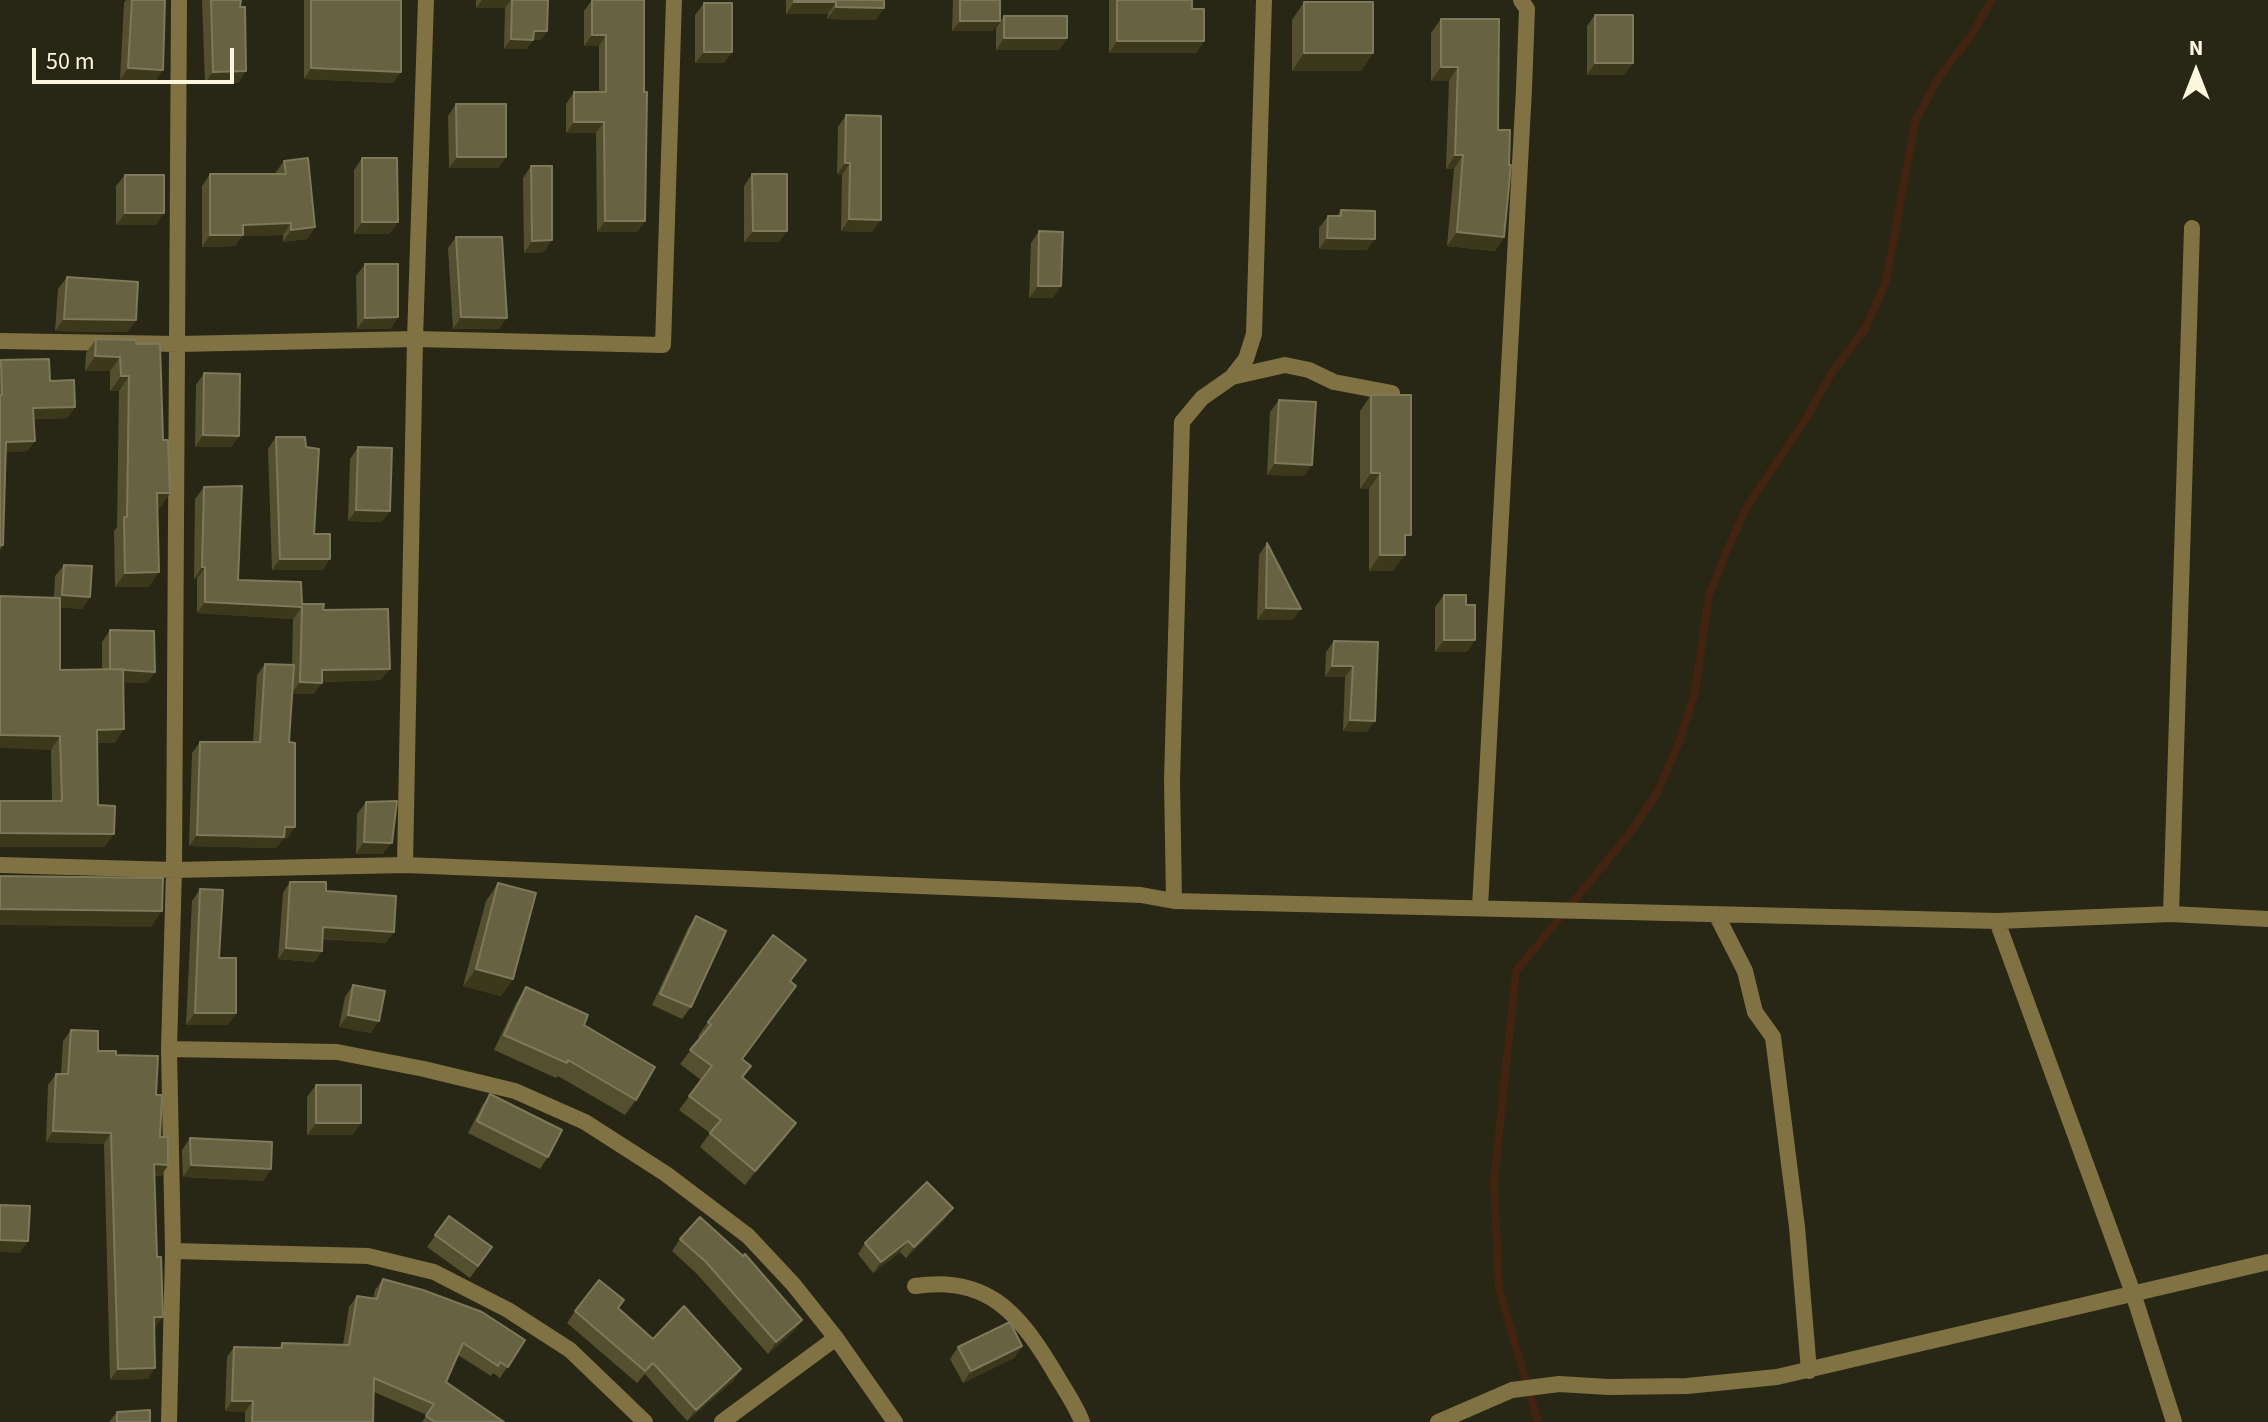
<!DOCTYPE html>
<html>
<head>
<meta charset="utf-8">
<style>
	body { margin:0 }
	#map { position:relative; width:2268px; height:1422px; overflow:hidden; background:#282614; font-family:"Source Sans 3",sans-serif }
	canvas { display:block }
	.north { position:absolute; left:2156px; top:32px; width:80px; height:80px; -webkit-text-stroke:6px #282614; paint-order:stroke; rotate:0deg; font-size:22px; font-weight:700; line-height:32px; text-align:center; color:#fbf6de }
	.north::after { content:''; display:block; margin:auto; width:28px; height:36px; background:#fbf6de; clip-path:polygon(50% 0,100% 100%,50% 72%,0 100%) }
	.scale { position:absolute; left:32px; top:48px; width:202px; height:36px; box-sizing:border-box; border:4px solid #fbf6de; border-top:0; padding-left:10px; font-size:24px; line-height:28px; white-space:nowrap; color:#fbf6de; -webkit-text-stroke:6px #282614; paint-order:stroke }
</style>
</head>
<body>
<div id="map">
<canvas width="2268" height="1422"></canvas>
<div class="north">N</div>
<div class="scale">50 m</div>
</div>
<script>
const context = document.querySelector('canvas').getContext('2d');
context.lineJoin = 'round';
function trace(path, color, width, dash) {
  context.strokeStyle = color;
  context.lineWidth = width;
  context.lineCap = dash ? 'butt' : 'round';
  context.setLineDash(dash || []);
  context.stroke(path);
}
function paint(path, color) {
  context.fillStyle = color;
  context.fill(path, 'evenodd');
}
trace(new Path2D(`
	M1538,1422L1499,1289L1494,1182L1516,971L1630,833L1657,793L1678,745L1695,693L1709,595L1728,548L1748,505L1807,417L1831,374L1865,329L1886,282L1915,122L1939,77L1970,37L1992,0`), '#432311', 8);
trace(new Path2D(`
	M0,341L178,344L415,339L663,345L674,0
	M1232,377L1285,365L1309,370L1334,382L1392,393
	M0,865L174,870L405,865L1141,895L1174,901L1997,921L2171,914L2268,919
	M405,865L415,339L426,0
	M1174,901L1172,780L1182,422L1202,398L1232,377L1246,359L1254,334L1264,0
	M1480,907L1524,89L1527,9L1521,0
	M1716,914L1745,971L1755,1012L1773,1037L1797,1227L1809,1371
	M2171,914L2192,228
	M1997,921L2133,1293L2174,1422
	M169,1049L337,1052L424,1069L515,1091L585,1122L666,1174L748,1236L793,1284L836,1338L895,1422
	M173,1251L368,1256L434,1272L508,1310L570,1350L645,1422
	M915,1286C986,1275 1018,1312 1052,1368C1062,1386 1075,1403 1082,1422
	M169,1422L173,1251L169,1049L174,870L179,0
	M722,1422L836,1338
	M1438,1422L1512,1390L1559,1384L1608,1387L1687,1386L1777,1377L2268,1262`), '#817244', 16);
paint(new Path2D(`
	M126,0H165L155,82L120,80L124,3Z
	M202,0H241L240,7L246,71L238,83H205Z
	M304,0H401L393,83L304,79Z
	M476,0H548L547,31L541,40H533L526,49H504L505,8H476Z
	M592,0L644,92L645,221L637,232H597L596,133H566V104L574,92H599V46H584V11Z
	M786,0H884L876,20L827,19L828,14H786Z
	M953,0H1000L993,31H952Z
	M1109,0H1192V9L1204,41L1196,53H1109Z
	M1304,2L1373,53L1361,71H1292V20Z
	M704,3L732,52L724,63H695V15Z
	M1595,15L1633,63L1624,75H1587V26Z
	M1004,16L1067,38L1059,50H996V28Z
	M1441,19L1498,130L1504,237L1495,251L1447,246L1454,169H1446L1449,81H1431V33Z
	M456,104L506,157L498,168H449L448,116Z
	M846,115L872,232L841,231L842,175L837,174L838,127Z
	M362,158L398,222L389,234H354V170Z
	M284,161L315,227L307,239L283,242V235L242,236L235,246L202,247V186L210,174H276V172Z
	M531,166L544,252L524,253L523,178Z
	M752,174L787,231L779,242H744V186Z
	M125,175L156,225H116V186Z
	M1341,210L1367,250L1319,249V228L1328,216H1337Z
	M1039,231L1053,298H1029L1031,243Z
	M456,237L499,329H453L448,248Z
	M365,264L398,317L390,329H357L356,276Z
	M67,277L136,320L127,332L55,331L58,289Z
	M96,339L136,344L160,508H158L149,587H115L114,531L117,527L119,391H110V371H85L86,353Z
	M1,360L50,381L75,407L67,418L34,419L35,441L27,451L6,452L3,545L0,550V362Z
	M204,373L239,436L231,447H195L196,385Z
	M1371,395L1405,543L1393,571H1369V489H1360V411Z
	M1279,400L1304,476L1267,475L1270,412Z
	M276,437L314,534L323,570H272L268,449Z
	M358,447L390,511L381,522L348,521L350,459Z
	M204,487L238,580L302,604L323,610L381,680L322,682L314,694H292L289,742L287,839H283L276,848L189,846L192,753L200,742H253L257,675L265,664L292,665L293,619L197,613V579H194L195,499Z
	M1267,543L1293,620H1257L1259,555Z
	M64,565L90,597L82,609L60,607V670L102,669V642L110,630L155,672L147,683L123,682L115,743H97L98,805L105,847L52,801L51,750L54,598L55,576Z
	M1444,595L1467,652H1435V607Z
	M1334,641L1378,642L1367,732L1343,731L1345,677H1325L1326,652Z
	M366,802L383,854H356L357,814Z
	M290,882L326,891L386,943L322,939V951L314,962L278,959L283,893Z
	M498,883L513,979L501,996L463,986L486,901Z
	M200,889L236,1013L228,1025H186L192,901Z
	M696,916L691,1007L682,1019L652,1005L688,928Z
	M790,981L742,1059L743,1077L796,1123L786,1137L745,1185L700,1147L710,1133L679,1110L701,1080L680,1064L700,1038L698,1036L708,1022Z
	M353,985L371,1033L339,1027L345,997Z
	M526,987L636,1100L625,1115L558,1076L556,1078L494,1050L516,1003Z
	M71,1030L98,1051L116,1055L156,1095L160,1137L168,1165L161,1176H155V1328L148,1379L110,1380L104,1144L46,1142L48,1085L56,1074H61L63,1041Z
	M316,1085L353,1135H307V1097Z
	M490,1094L548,1157L540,1169L468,1133L482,1106Z
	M190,1138L271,1169L263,1181L183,1177L182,1150Z
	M449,1216L492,1247L470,1278L427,1247Z
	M945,1219L906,1258L900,1252L873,1273L858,1254L865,1243Z
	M680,1239L802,1320L794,1331L768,1354L697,1274L672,1251Z
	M383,1279L525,1340L500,1378L493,1373L491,1376L458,1355L446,1382L504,1422H422L427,1415L374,1392L373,1422H245V1412L225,1411L227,1357L234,1347L279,1348L282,1343L343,1345L349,1307L357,1296L373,1299L375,1290Z
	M618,1309L653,1339L741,1369L733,1381L687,1421L645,1374L637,1383L567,1323L575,1311Z
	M1022,1346L1014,1358L963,1383L950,1359L958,1347Z
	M117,1412L150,1422H109Z`), '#54502f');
paint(new Path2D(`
	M482,0H511L505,8H476Z
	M794,2H836L828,14H786Z
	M836,7L884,8L876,20L827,19Z
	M960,21H1000L993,31H952Z
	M534,31H547L541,40H533L526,49H504L511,39Z
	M592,35H606L599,46H584Z
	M1004,38H1067L1059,50H996Z
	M1117,41H1204L1196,53H1109Z
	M704,52H732L724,63H695Z
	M1304,53H1373L1361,71H1292Z
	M1595,63H1633L1624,75H1587Z
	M1441,67H1458L1449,81H1431Z
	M128,68L163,70L155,82L120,80Z
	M311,68L401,72L393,83L304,79Z
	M246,71L238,83H205L213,72Z
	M574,122H604L596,133H566Z
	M1455,155H1463L1454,169H1446Z
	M457,157H506L498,168H449Z
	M845,163H850L842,175L837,174Z
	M125,213H164L156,225H116Z
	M849,219L881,220L872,232L841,231Z
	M605,221H645L637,232H597Z
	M362,222H398L389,234H354Z
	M291,223L283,235L242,236L235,246L202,247L210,235L243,225Z
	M315,227L307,239L283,242L291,230Z
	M753,231H787L779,242H744Z
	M1457,232L1504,237L1495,251L1447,246Z
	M1327,238L1375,239L1367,250L1319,249Z
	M552,240L544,252L524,253L532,241Z
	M1038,286H1061L1053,298H1029Z
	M398,317L390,329H357L365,318Z
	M461,317L507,318L499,329H453Z
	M64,319L136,320L127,332L55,331Z
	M95,356L120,357L110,371H85Z
	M121,376H129L119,391H110Z
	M75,407L67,418L26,419L33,408Z
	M203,435L239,436L231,447H195Z
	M35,441L27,451L0,453L6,442Z
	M1275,463L1312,465L1304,476L1267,475Z
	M1371,473H1380L1369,489H1360Z
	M157,493H170L160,508L147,507Z
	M356,510L390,511L381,522L348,521Z
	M1380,555H1405L1393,571H1369Z
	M280,559H330L323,570H272Z
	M202,567H205L197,579H194Z
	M159,572L149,587H115L125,573Z
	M62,595L90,597L82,609L54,607Z
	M205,602L302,607L293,619L197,613Z
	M1266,608L1301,609L1293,620H1257Z
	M1444,640H1475L1467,652H1435Z
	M1332,666H1353L1345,677H1325Z
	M390,669L381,680L314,682L322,670Z
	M110,670L155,672L147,683L102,682Z
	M300,682L322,683L314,694H291Z
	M1350,720L1375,721L1367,732L1343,731Z
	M124,729L115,743H87L97,730Z
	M0,735L60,736L51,750L0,748Z
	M285,827H295L287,839H283L276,848L189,846L197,835Z
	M0,833L114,834L105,847H0Z
	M364,842L392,843L383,854H356Z
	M0,909L162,911L151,927L0,925Z
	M323,927L394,932L386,943L316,938Z
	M286,948L322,951L314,962L278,959Z
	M476,969L513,979L501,996L463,986Z
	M195,1013H236L228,1025H186Z
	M348,1015L379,1021L371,1033L339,1027Z
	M316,1123H361L353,1135H307Z
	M796,1123L786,1137L745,1185L755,1171Z
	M53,1131L111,1133L104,1144L46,1142Z
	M154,1164L168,1165L161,1176L147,1175Z
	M191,1165L271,1169L263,1181L183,1177Z
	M953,1208L945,1219L906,1258L914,1247Z
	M0,1240L28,1241L20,1253L0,1252Z
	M908,1241L900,1252L873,1273L881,1262Z
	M154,1317H163L155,1328L146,1329Z
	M802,1320L794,1331L768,1354L776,1342Z
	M1022,1346L1014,1358L963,1383L971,1371Z
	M155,1368L148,1379L110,1380L118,1369Z
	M741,1369L733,1381L687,1421L696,1410Z
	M232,1401H253L245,1412L225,1411Z`), '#3b381c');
const building = new Path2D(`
	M132,0H165L163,70L128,68Z
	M211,0H241L240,7H245L246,71L213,72Z
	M311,0H401V72L311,68Z
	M512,0H548L547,31H534L533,40L511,39Z
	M592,0H644V92H647L645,221H605L604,122H574V92H606V35H592Z
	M794,0H884V8L836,7V2H794Z
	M960,0H1000V21H960Z
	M1117,0H1192V9H1204V41H1117Z
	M1304,2H1373V53H1304Z
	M704,3H732V52H704Z
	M1595,15H1633V63H1595Z
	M1004,16H1067V38H1004Z
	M1441,19H1499L1498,130H1510L1509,165H1511L1504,237L1457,232L1463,155H1455L1458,67H1441Z
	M456,104H506V157H457Z
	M846,115L881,116V220L849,219L850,163H845Z
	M308,158L315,227L291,230V223L243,225V235H210V174H286L284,161Z
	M362,158H397L398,222H362Z
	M531,166H552V240L532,241Z
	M752,174H787V231H753Z
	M125,175H164V213H125Z
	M1341,210L1375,211V239L1327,238L1328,216H1341Z
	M1039,231L1063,232L1061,286H1038Z
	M456,237H502L507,318L461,317Z
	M365,264H398V317L365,318Z
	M67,277L138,282L136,320L64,319Z
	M96,339L136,340V344H160L163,440H168L170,493H157L159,572L125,573L124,517H127L129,376H121L120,357L95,356Z
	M49,359L50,381L74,380L75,407L33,408L35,441L6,442L3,545H0V395H2L1,360Z
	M204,373L240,374L239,436L203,435Z
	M1371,395H1411V535H1405V555H1380V473H1371Z
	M1279,400L1316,402L1312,465L1275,463Z
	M276,437H305L306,447L319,449L314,534H330V559H280Z
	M358,447L392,448L390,511L356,510Z
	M242,486L238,580L301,582L302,604H324L323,610L388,609L390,669L322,670V683L300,682L302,607L205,602V567H202L204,487Z
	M1267,543L1301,609L1266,608Z
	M64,565L92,566L90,597L62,595Z
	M1444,595H1466V605H1475V640H1444Z
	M0,596L60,598V670L123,669L124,729L97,730L98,805L115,806L114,834L0,833V801H62L60,736L0,735Z
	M110,630L154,631L155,672L110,669Z
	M1334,641L1378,642L1375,721L1350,720L1353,666H1332Z
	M265,664L294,665L289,742L295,743V827H285L284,837L197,835L200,742H260Z
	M397,801L392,843L364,842L366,802Z
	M0,876L163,878L162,911L0,909Z
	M290,882H326V891L396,896L394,932L323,927L322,951L286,948Z
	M498,883L536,893L513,979L476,969Z
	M200,889L223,890L219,958H236V1013H195Z
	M696,916L726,931L691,1007L660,994Z
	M773,935L806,960L790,981L796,986L742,1059L751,1066L742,1077L796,1123L755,1171L710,1133L721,1120L689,1096L712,1066L690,1050L711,1025L708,1022Z
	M353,985L385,991L379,1021L348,1015Z
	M526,987L588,1015L584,1025L655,1067L636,1100L568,1060L567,1063L504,1035Z
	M71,1030L98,1031V1051H116V1055L158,1056L156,1095H162L160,1137H168V1165L154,1164L157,1257H161L163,1317H154L155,1368L118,1369L111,1133L53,1131L56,1074H68Z
	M316,1085H361V1123H316Z
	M490,1094L562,1130L548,1157L477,1121Z
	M190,1138L272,1142L271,1169L191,1165Z
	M927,1182L953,1208L914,1247L908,1241L881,1262L865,1243Z
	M0,1205L30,1206L28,1241L0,1240Z
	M449,1216L492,1247L478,1266L435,1235Z
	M700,1217L743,1256L745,1254L802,1320L776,1342L706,1262L680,1239Z
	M383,1279L423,1290L482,1312L525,1340L508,1367L500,1362L498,1366L463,1343L446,1382L504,1422H435L426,1416L434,1404L374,1378L373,1422H252L253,1401H232L234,1347L282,1348V1343L349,1345L357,1296L377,1299Z
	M599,1280L624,1300L618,1308L653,1339L684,1306L741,1369L696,1410L653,1363L645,1371L575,1311Z
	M1010,1322L1022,1346L971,1371L958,1347Z
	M150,1410V1422H117V1412Z`);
paint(building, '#666242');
trace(building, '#7d795a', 2);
</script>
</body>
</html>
